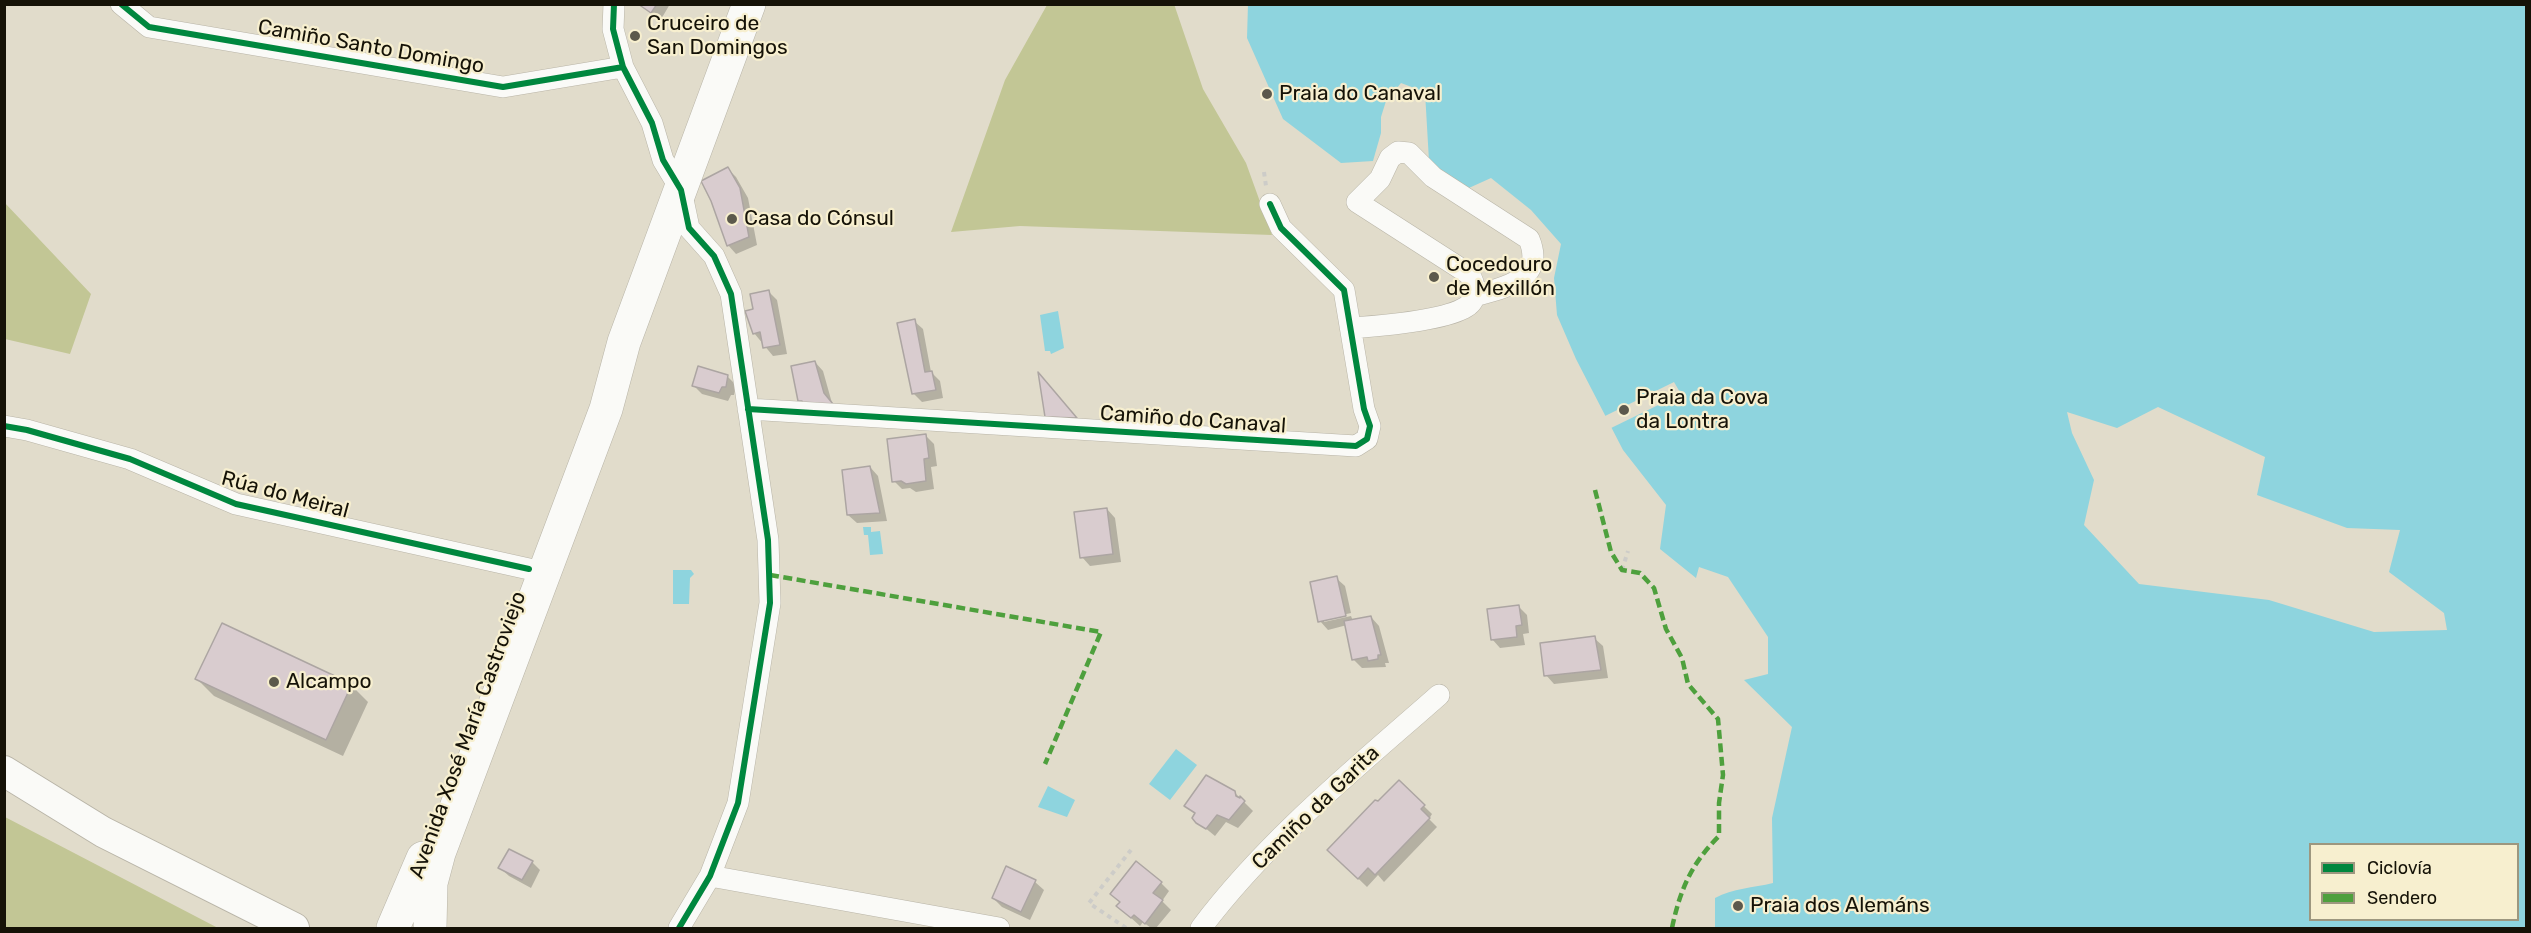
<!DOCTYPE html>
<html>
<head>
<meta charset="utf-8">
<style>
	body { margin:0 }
	#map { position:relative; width:2531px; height:933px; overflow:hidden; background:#e1dccb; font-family:Rubik,sans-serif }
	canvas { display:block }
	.frame { position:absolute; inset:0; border:6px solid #151207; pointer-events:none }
	.legend { position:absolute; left:2309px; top:843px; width:210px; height:78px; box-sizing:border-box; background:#f7efcf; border:2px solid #9d977f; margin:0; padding:8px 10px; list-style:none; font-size:18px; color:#151207 }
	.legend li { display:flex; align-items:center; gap:12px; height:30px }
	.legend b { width:30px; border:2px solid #9d977f }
</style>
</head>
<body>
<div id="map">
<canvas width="2531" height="933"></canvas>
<div class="frame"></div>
<ul class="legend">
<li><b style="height:8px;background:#00873e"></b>Ciclovía</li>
<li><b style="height:8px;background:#4ea03d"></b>Sendero</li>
</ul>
</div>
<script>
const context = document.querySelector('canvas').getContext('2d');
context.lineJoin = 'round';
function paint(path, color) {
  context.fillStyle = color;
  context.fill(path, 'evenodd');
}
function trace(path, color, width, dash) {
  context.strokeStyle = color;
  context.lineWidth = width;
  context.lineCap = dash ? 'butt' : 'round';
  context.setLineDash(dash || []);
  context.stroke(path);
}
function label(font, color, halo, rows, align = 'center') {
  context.font = font + ' Rubik,sans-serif';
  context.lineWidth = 4.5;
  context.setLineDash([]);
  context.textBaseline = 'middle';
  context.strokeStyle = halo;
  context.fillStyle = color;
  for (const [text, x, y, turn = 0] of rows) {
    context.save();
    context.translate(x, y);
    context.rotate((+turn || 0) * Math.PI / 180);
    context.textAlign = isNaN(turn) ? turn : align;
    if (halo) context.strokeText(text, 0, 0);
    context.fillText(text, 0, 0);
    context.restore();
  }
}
paint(new Path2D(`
	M1174,4L1203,89L1246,163L1272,235L1020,226L951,232L1005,80L1047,5Z
	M4,202L91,294L70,354L5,339Z
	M5,817L218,928H5Z`), '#c2c695');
paint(new Path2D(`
	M1248,4L2526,5V928H1715V898C1733,888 1753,888 1773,883L1772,818L1792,727L1744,680L1768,674V637L1728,577L1699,567L1696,578L1660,549L1666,505L1623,450L1576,359L1557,315L1554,278L1561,244L1531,210L1491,178L1460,192L1429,161L1425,92L1401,83L1386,101L1381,117V133L1373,161L1341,163L1283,119L1247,38ZM2158,407L2265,457L2257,495L2347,528L2400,530L2389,572L2444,613L2447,630L2374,632L2269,600L2139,584L2084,525L2094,480L2072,433L2067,412L2117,428ZM2310,844H2518V920H2310Z
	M1058,311L1064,348L1051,354L1050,351H1045L1040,315Z
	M863,527H871V532L880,531L883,554L870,555L868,535H864Z
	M673,570H691L694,574L690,578L689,604H673Z
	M1176,749L1197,765L1170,800L1149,784Z
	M1048,786L1075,800L1067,817L1038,807Z`), '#8ed4de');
paint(new Path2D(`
	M1674,382L1681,394L1609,429L1603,417Z`), '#e1dccb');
paint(new Path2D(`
	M640,4H670L660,21Z
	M728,169L736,177L748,198L757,245L736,254L728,245Z
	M769,292L777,300L787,354L773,356L754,333Z
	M914,321L923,329L931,372L940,381L943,398L922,402L914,394Z
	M815,362L823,371L832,403L804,405L799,400Z
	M727,376L736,385L734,395H731L728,401L702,394L694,386Z
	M926,436L934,444L937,466L931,467L934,489L916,492L910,488L902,489L894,481Z
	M870,467L878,476L887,521L857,523L848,515Z
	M1107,509L1115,518L1121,562L1090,566L1082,557Z
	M1336,578L1345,586L1351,613L1324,619V622L1351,616L1353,621L1371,617L1379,626L1389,663H1385L1386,667L1362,668L1353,659L1347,625L1328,630L1320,621Z
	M1519,607L1527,615L1529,633L1523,634L1525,645L1500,648L1492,639Z
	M1594,638L1603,646L1608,678L1554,684L1546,675Z
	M197,679L351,685L368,702L343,756L214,696Z
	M1399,782L1432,814L1429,819L1437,827L1384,882L1378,875L1367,887L1329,850Z
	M1234,792L1253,811L1238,828L1226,822L1215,836L1198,822L1196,815L1186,805Z
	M532,862L540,870L531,888L509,876L500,868Z
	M1007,868L1035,882L1044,890L1030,920L1002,907L993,898Z
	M1161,883L1169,891L1162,901L1171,910L1156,928H1151L1143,922L1140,926L1118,906Z`), '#0003');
const building = new Path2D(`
	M638,4H657L651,13Z
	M728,167L740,188L749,237L727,246L711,201L701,181Z
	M769,290L780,345L763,348L760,332L753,334L745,311L753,309L750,294Z
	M915,319L925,372L932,371L936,390L912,394L897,323Z
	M815,361L824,393L833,404L803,409L802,401H798L791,366Z
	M698,366L728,375L726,387H722L719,393L692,386Z
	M1038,372L1077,418L1045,417Z
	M926,434L929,458L924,459L926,481L906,484L901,481L892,482L887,439Z
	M870,466L880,513L847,515L842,470Z
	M1107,508L1113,554L1080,558L1074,512Z
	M1337,576L1346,616L1318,622L1310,582Z
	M1519,605L1522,625L1516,626L1517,637L1491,640L1487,609Z
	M1371,616L1381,655H1378V659L1368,661L1367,657L1352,660L1344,621Z
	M222,623L352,684L326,740L195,679Z
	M1595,636L1601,670L1544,676L1540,643Z
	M1206,775L1235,791L1236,796L1240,798V796L1245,801L1229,820L1217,815L1206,829L1196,823L1192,818L1195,813L1184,806Z
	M1399,780L1425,805L1421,809L1430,818L1375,875L1368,868L1358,879L1327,850L1375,800L1378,801Z
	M509,849L533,861L522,880L498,868Z
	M1136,861L1162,882L1153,893L1163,900L1145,924L1134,915L1131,918L1116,906L1120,902L1110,894Z
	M1006,866L1036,880L1021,912L992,898Z`);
paint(building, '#d9cccf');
trace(building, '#aca5a2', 1.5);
const street = new Path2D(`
	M121,4L149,27L503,87L623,67
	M614,4L613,29L623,67L652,123L663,160L681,190L689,228L714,256L731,294L768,540L770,603L738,803L710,876L679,928
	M1351,328C1379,326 1444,321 1466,307C1479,299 1475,283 1469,274L1357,202L1380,179L1390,158L1398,152L1409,153L1433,177L1529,239C1546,280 1503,288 1474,296
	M748,409L1356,446L1367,439L1370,426L1364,409L1344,290L1281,228L1270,204
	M4,426L27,430L130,459L236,504L529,569
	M710,876L999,928
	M1201,928C1268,839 1356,768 1439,695`);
const secondary = new Path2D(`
	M4,771L103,832L294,928`);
const primary = new Path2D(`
	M393,928L423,858
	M430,928L431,883L439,853L606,409L624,342L749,4`);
trace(street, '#b8b4a7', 22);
trace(secondary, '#b8b4a7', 32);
trace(primary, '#b8b4a7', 34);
trace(new Path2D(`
	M1264,172L1266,186
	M1545,296V281
	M1622,570L1628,551
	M1126,928L1089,903L1131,850`), '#cdccc8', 4, [4.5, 4.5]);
trace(street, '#fafaf7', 21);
trace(secondary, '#fafaf7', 30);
trace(primary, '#fafaf7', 33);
trace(new Path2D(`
	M1595,490L1611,552L1622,570L1640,573L1654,588L1666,629L1682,658L1688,684L1718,719L1723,775L1719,803V836C1691,864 1680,890 1672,928
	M770,575L1101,632L1045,764`), '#4ea03d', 4.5, [9, 4.5]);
trace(new Path2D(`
	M121,4L149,27L503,87L623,67
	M614,4L613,29L623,67L652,123L663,160L681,190L689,228L714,256L731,294L768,540L770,603L738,803L710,876L679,928
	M748,409L1356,446L1367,439L1370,426L1364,409L1344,290L1281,228L1270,204
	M4,426L27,430L130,459L236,504L529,569`), '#00873e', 6);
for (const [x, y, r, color] of [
	[635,36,6,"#5c594c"],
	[1267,94,6,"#5c594c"],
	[732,219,6,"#5c594c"],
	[1434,277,6,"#5c594c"],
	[1624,410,6,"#5c594c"],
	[274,682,6,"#5c594c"],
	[1738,906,6,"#5c594c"]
]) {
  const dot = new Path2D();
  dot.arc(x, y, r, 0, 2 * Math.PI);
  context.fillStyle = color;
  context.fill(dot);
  trace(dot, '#f7efcf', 2);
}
label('21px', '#151207', '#f7efcf', [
	["Cruceiro de",647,24],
	["San Domingos",647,48],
	["Praia do Canaval",1279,94],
	["Casa do Cónsul",744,219],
	["Cocedouro",1446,265],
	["de Mexillón",1446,289],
	["Praia da Cova",1636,398],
	["da Lontra",1636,422],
	["Alcampo",286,682],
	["Praia dos Alemáns",1750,906]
], 'left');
label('21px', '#151207', '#f7efcf', [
	["Camiño Santo Domingo",371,47,10],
	["Camiño do Canaval",1193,420,4],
	["Rúa do Meiral",285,495,15],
	["Avenida Xosé María Castroviejo",468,735,-70],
	["Camiño da Garita",1316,808,-44]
]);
</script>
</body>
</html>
